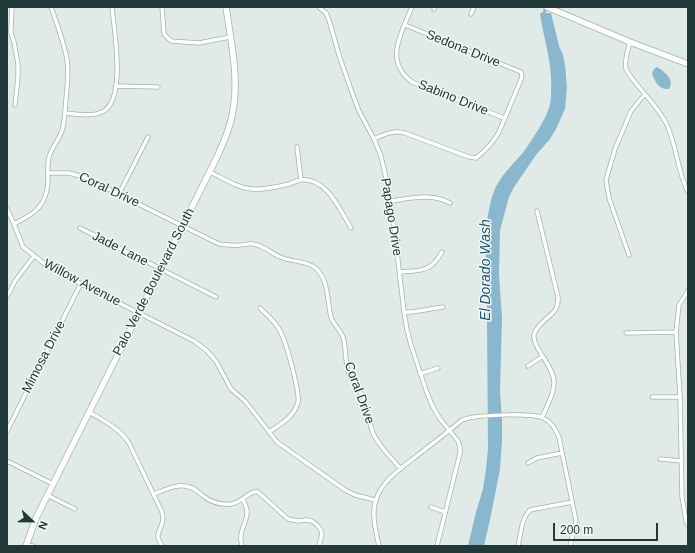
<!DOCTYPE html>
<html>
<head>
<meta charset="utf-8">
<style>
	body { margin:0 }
	#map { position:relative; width:695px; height:553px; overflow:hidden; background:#e0eae7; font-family:Helvetica,sans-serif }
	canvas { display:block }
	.frame { position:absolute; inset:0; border:8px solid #213a38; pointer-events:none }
	.north { position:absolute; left:12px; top:501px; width:40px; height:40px; -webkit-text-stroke:3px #f0f7f5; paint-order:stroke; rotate:112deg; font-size:11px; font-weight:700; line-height:16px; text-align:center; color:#213a38 }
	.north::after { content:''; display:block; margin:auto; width:14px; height:18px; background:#213a38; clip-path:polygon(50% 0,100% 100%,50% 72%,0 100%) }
	.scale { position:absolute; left:553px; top:523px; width:105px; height:18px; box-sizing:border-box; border:2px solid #213a38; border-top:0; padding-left:5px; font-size:12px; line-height:14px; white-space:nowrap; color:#213a38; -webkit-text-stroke:3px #f0f7f5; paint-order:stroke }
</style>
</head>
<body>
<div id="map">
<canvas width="695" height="553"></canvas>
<div class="frame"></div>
<div class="north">N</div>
<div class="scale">200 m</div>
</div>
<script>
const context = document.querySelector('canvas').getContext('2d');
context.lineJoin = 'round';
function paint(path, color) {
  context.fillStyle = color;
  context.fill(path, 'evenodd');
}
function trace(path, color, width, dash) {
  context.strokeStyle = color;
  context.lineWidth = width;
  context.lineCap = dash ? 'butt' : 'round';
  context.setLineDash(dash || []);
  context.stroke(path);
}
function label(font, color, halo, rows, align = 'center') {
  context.font = font + ' Helvetica,sans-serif';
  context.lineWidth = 3;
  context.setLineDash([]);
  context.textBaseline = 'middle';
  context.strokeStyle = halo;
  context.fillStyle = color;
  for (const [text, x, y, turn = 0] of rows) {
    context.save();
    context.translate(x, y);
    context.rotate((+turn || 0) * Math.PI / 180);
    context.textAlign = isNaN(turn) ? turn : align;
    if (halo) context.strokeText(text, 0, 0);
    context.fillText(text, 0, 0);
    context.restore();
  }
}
paint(new Path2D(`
	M544,7H546V13H551L559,46L563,55L565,65L567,87L565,109L556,129L550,139L536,155L514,187L509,197L500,230L499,274L502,319L500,391L502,420V441L500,469L491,515L484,546H468L476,512L483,489L486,469L488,449L487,318C489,277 480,234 493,194C499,176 514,164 525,150C533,138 547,118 550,104C551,101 551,96 551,92C553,66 544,40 540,14L541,13L543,12Z
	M657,67C665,72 675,80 669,89C659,90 655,82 652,73L654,69Z`), '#89b7ce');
const street = new Path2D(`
	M12,7L11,28V33L14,42L18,64V77L15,105
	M162,7L164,34L171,41L199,43L230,37
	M319,7L326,13L329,20L339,55L350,87L359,111L374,139L381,156L391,201L404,312L407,330L411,345L427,393L433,407L440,419L458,441L460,447V453L437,546
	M412,7C402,32 383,61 412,82L504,118
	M434,9L435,7
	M471,14L474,7
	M630,42C628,49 624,61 626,69C629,75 634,81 638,86C648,98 659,109 666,123C677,145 677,171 688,192
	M116,86L158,87
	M65,113C77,114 91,117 102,112C127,101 114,30 112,7
	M374,139C385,134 393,130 405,133L469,157L476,158C485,151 493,143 499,132L522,77L521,72L405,25
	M297,147L301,180
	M210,172C223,178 237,188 252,189C264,190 277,187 289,184C292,183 296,181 300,180C326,176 340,210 351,228
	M48,173H69L84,177L219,244C227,245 233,246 240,245C244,245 249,243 253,244C263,245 271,253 280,257C291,262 304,260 314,267C329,277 327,302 331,317C334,326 343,332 344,341C346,352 345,363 349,374C352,382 358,388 362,395C368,407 368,421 373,433C378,445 392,459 401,469
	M119,194L148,137
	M391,201C411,198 432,193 450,203
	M7,209L14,224L23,247L50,268L194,341L206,350L216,361L231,389L245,401L277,442L345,490L355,495L375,500
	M537,211L558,297C559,313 548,315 539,326C537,329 535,331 534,334C532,348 554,366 554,382C554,394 547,407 542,417
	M14,224C34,214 47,206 48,181C48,173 47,165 49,157C52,146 61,138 63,127C65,118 65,108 66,99C67,86 69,73 67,60C64,42 57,24 51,7
	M80,228L216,297
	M629,255L609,198L606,180L615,149L631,111L645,94
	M400,272C411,271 426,272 434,263C437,260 440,256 442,252
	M688,291L679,305L676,332L680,397L682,497L686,521L688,525
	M7,297L15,281L34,256
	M260,308C267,315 276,322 280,331C286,341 300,392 298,402C294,417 281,424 269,432
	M404,312H412L443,307
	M626,333L676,332
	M528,366L543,356
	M420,374L438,368
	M652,397H680
	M89,412C104,421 119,428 129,443L162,512L163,518L162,524L158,534V538L162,546
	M7,431L81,283
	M660,459L682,461
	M7,461L53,484
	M528,463L537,458L562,453
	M154,494C165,490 177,483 189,487C195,488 198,492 202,495C210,502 221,505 231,504C242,503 249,490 258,492L288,519L298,521L306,520L312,521L317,525L321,530L322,534L319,546
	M47,495L75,509
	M431,507L445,512
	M26,545L33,546
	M242,546C237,531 248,523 247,511C247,507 244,503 243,499
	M379,546C376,532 371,514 376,500C381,480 407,464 423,451C436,441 449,431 462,420C466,419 470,417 474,417C488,415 532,413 543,418C552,422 555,429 559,437L576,521L570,546
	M518,546C521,534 521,519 530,510L572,502`);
const secondary = new Path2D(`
	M547,7L630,42L688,64
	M26,546L36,518L217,157C223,144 229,131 232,116C240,80 231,43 226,7`);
trace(street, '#a3b2af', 5);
trace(secondary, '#9fb5b1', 7);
trace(street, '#fff', 3.5);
trace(secondary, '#fff', 5.5);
label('13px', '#213a38', '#f0f7f5', [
	["Sedona Drive",463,49,22],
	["Sabino Drive",453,98,22],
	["Coral Drive",109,190,25],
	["Papago Drive",391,217,81],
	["Jade Lane",120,249,27],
	["Palo Verde Boulevard South",154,282,-63],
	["Willow Avenue",82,283,28],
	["Mimosa Drive",44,357,-63],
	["Coral Drive",359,393,70]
]);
label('italic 14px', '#1e5573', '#f0f7f5', [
	["El Dorado Wash",486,270,-90]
]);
</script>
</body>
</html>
